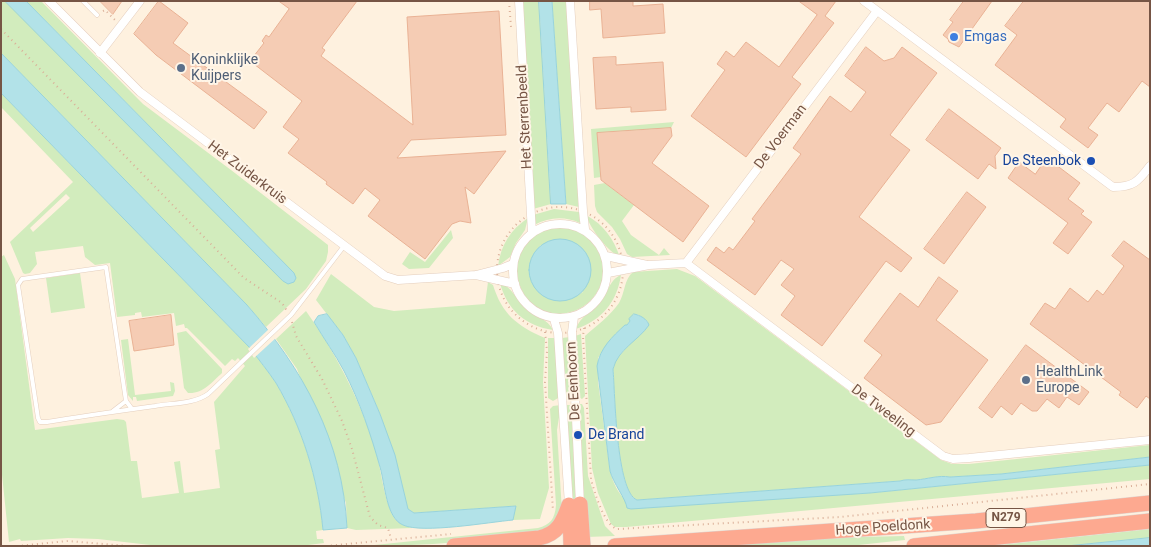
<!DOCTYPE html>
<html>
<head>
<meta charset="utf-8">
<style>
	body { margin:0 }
	#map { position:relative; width:1151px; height:547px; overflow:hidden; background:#fef1df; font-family:Roboto,sans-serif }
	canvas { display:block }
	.frame { position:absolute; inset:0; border:2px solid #765545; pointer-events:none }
</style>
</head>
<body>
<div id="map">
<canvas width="1151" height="547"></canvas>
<div class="frame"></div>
</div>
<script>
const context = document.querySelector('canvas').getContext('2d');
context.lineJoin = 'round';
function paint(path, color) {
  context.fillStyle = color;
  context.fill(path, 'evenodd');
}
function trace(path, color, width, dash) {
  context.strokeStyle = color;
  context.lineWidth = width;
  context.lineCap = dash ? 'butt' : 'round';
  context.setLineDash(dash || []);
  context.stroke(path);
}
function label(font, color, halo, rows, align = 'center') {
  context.font = font + ' Roboto,sans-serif';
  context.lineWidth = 4;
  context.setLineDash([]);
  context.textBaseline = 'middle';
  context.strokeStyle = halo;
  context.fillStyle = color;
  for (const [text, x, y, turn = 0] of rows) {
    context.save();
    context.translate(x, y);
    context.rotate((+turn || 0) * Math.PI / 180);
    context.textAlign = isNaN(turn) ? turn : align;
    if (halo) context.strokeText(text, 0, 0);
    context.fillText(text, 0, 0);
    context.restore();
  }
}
paint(new Path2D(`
	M1,1H5L294,273L26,1H41L143,104L231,170L328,245V252L326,261L306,289L266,327L247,305L1,53Z
	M523,1H539L551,204L533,209Z
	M552,1H567L579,207L566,204Z
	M1,93L250,348C259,360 268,371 276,383C302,427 318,478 323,530L316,531L317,539H323L324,543L300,546H159L98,539L68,538L21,541L20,539L9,542L1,465V257L4,255L15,279L35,430L117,419L124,420L126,422L131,461H137L142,498L179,493L174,462L180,461L184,493L220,488L215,450L220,449L214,402L245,366L238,358L235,361L232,359L225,366L187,328H185L184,324L176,326L174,313L142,317L141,312L135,313V315L117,317L110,263L95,265L85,257L83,246L35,252L37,264L30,273L25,274L23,273L10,242L73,182L1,107ZM66,194L70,198L33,232L30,228Z
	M674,122L671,128L598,133L601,177L594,178L591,129Z
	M605,183L634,205L622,221L631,235L659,255L664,248L670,255L632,257L627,254L620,239L612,227L597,212L595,206L594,185Z
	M554,209L579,212L580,223C564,216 550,217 534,225L533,215Z
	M586,215C604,225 613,238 620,257C607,251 590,228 586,215Z
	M528,218L525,230L516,243L510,257L498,266C501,245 510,230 528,218Z
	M558,226C588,228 611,254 601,284C596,297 587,306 574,311C516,332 489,236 558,226ZM541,245L583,292L569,299L533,255Z
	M451,230L453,238L429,268L409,269L402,264L410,252L425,262Z
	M677,269L695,276L941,460L952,464H969L1150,445V457L1001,474L950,477C938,475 928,479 916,480C910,480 906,479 900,481L637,500C616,492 615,392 613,369L615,361L648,322L639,315L634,314L627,325H625L612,338L598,358V382L610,471C613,483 618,493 627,502L870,493L1150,465V479L626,527H615L611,524L598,493L592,468L585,336C597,325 609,317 619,303C625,293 624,279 633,272Z
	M80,273L85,308L51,313L46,278Z
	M331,274L374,307L394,311L485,304L488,282L493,285C502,314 517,326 545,338L543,382L549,488L540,519L513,520L515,506L414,513L408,509L380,414L356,358L343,335L316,300Z
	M621,275C617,302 602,320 576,329C580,316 592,312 600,303C608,293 609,280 621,275Z
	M500,283C512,287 516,299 525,308C534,316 548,319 553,330C526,326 507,310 500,283Z
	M306,311C335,352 358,396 374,444C381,466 382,492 392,514C396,523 404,526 413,528L356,530L347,528L346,503L297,369L276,339Z
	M186,331L222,369V373C212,382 203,394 188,393L184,388L177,333Z
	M581,334L585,396L582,399L578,397L575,336Z
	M570,337L573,399L566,400L562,338Z
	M548,338H556L560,397L553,401L548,398Z
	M128,339L135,395L171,391L170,382L174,383L175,391L173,396L137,401L136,397H133V401L128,395L121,340Z
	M578,404H582L584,408L588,476L605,526L615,536L586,537Z
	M561,405L557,430L562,512L546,531C486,541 426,546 365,546L538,528C550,525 555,519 556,505L550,409L553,406Z
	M566,405H573L580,538L574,539Z
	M1150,529V538L1067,546H991Z
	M904,536L905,540L849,546H686L861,537Z`), '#d2ecbd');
const water = new Path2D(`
	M5,1H26L294,273L296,278L294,282L288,284L283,281Z
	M539,1H552L566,204H551Z
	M1,53L247,305C303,369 343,441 347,528L323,530C318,478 302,427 276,383C268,371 259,360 250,348L1,93Z
	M529 270a31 31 0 1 1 62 0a31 31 0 1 1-62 0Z
	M327,314L343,335L356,358L380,414L395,455L408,509L414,513L516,506L513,520C490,522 422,534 403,525C386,518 385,484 380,467C371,435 360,402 344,371C335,354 324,339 314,322L318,316Z
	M634,314C640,315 647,319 649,325C638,341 618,349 613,369C615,392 616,492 637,500L900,481C906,479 910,480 916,480C928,479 938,475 950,477L1001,474L1150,457V465L870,493L631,509L627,508C626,499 613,483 610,471L597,366C600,348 612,337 625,325H627L630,321L629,319Z
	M1150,538V546H1067Z`);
paint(water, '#b2e2e8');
trace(water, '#98d3db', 1);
paint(new Path2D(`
	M270,328L277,337L254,358L248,349Z`), '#fef1df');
const building = new Path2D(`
	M100,1H122L113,14Z
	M159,1L188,23L173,43L267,112L254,129L156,55L134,34Z
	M279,1H357L322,48L325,50L321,56L413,125L407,17L499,11L506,135L411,140L397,158L506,151L474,194L465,187L471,223L460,221L452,224L425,259L368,216L380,200L365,188L353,204L326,184L327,182L288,153L299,139L283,127L302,101L250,61L264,43L262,41L266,35L269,37L289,9Z
	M590,1H633V6L663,4L665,33L603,38L601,9L590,10Z
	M799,1H836L825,16L834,23L792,77L801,84L746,157L691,116L725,70L717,64L726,51L734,57L746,42L779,67L817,15Z
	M964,1H992L959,47L949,42L948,39L943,35L953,22L950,20Z
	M1024,1H1150V87L1142,81L1119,112L1107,103L1088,128L1098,135L1088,148L1060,127L1066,119L995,65L1017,35L1005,26Z
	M866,47L884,61L894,58L902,47L937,73L890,135L910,150L859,217L912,258L901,272L886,261L822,346L781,315L795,296L781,285L794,269L781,260L755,295L707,260L716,247L724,253L729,247L733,250L755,221L752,219L801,154L793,148L830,96L851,112L866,92L845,76Z
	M616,57V65L663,62L666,110L631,112V107L596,109L593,58Z
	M949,109L1001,148L995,156L996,169L989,164L978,179L926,140Z
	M671,128L672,136L652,163L709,206L683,242L601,180L597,133Z
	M1047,158L1080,183L1068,199L1084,211L1081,214L1092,222L1068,254L1053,243L1068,223L1008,178L1019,162L1035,174Z
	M967,192L986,207L944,264L924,249Z
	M1124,241L1150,260V399L1146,396L1137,408L1119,395L1121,392L1030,324L1045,303L1055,309L1070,288L1088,302L1097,290L1103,295L1124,266L1112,256Z
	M939,277L958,291L936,320L988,360L941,422L926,425L864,378L882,355L864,341L900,293L918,307Z
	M171,315L174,345L134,351L129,321Z
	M1026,345L1089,392L1079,405L1067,397L1059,408L1047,399L1037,411H1032L1021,403L1012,415L1001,406L992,418L979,408Z`);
paint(building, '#f5ccb4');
trace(building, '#e9b194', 1);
const lane = new Path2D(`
	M83,1L97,15
	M132,409L126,401L106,267L22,279L18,285L38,418L40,422H47C83,416 119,411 155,406C172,403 194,404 208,394L291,315L344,246
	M113,411L126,401`);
const street = new Path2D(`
	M49,1L140,92L385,276L398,280L476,275L503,268L513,264
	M519,1L532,233
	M570,1L583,211L585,229
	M864,1L1113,187C1133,187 1138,182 1150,166
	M100,53L140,1
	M513 271a47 47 0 1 1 94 0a47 47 0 1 1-94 0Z
	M606,256L647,265
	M686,263L877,11
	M608,273L649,265L686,263L943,456L953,459L969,458L1150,440
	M476,275L515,284
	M574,317L572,332L580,504
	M554,319L558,333L569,505`);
const highway = new Path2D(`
	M580,504L583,546
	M570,511L571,546
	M454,546L539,538C558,534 563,522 569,505
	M615,546L976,521L1150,503
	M914,546L1150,521`);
trace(lane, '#e4cebd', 5);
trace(street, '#e4cebd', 9);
trace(highway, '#ded6d2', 16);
trace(new Path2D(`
	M509,1L511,27
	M103,11L105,10L116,21
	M1,29L244,278L282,303L287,311
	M497 270a63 63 0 1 1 126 0a63 63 0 1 1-126 0Z
	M292,322L296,336L322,379L342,421L352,449L370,517L378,525L388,528L391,539
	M584,328L583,336L591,479C594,491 604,525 617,529L840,517L1150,484
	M545,332L547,351L545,382L553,511
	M17,546L68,541L128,546
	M326,546L451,534`), '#daaf98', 2, [1, 4]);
trace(lane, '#fff', 4);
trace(street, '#fff', 8);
trace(highway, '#fda990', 15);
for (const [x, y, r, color] of [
	[954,37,5,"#3f7fe0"],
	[181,68,5,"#5c6f8a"],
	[1091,161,5,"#1a4fb4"],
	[1026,380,5,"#5c6f8a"],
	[578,435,5,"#1a4fb4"]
]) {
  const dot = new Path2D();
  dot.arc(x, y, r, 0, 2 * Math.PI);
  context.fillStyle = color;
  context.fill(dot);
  trace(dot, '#fff5e7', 2);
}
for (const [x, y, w] of [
	[1006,518,40]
]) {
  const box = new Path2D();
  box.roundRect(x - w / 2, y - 9.5, w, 19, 4);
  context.fillStyle = '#fff5e7';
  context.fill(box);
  trace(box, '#765545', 1);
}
label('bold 12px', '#765545', null, [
	["N279",1006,518]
]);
label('14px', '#366cbe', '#fff5e7', [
	["Emgas",964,37]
], 'left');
label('14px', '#4e5e75', '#fff5e7', [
	["Koninklijke",191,60],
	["Kuijpers",191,76],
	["HealthLink",1036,372],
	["Europe",1036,388]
], 'left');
label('14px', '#765545', '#fff5e7', [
	["Het Sterrenbeeld",525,117,-93],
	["De Voerman",781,137,-53],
	["Het Zuiderkruis",247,173,37],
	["De Eenhoorn",574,381,-93],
	["De Tweeling",883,411,37],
	["Hoge Poeldonk",883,528,-4]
]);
label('14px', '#164399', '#fff5e7', [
	["De Steenbok",1081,161],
	["De Brand",588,435,"left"]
], 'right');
</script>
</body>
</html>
